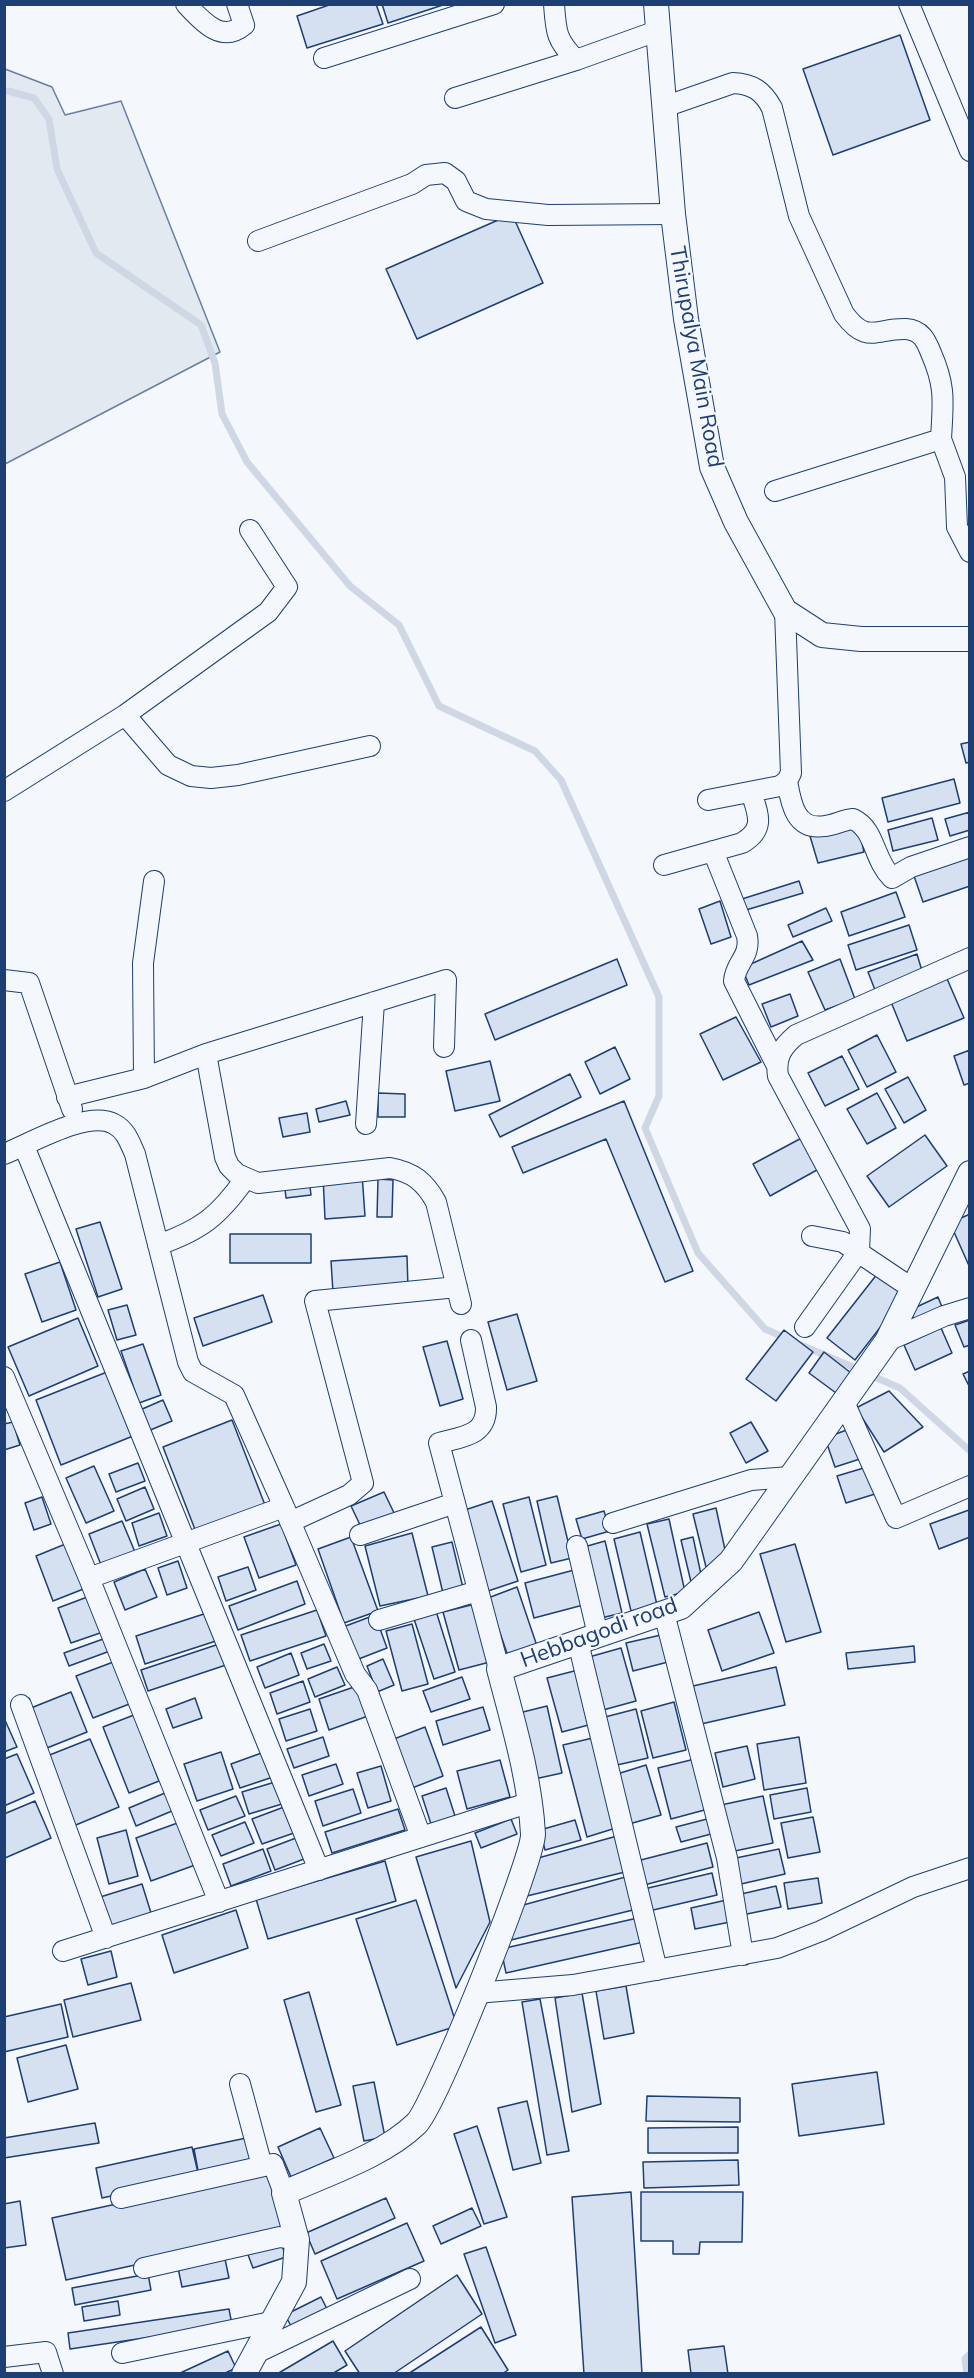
<!DOCTYPE html>
<html>
<head>
<meta charset="utf-8">
<style>
	body { margin:0 }
	#map { position:relative; width:974px; height:2378px; overflow:hidden; background:#f4f7fb; font-family:Mulish,sans-serif }
	canvas { display:block }
	.frame { position:absolute; inset:0; border:6px solid #1d3f73; pointer-events:none }
</style>
</head>
<body>
<div id="map">
<canvas width="974" height="2378"></canvas>
<div class="frame"></div>
</div>
<script>
const context = document.querySelector('canvas').getContext('2d');
context.lineJoin = 'round';
function paint(path, color) {
  context.fillStyle = color;
  context.fill(path, 'evenodd');
}
function trace(path, color, width, dash) {
  context.strokeStyle = color;
  context.lineWidth = width;
  context.lineCap = dash ? 'butt' : 'round';
  context.setLineDash(dash || []);
  context.stroke(path);
}
function label(font, color, halo, rows, align = 'center') {
  context.font = font + ' Mulish,sans-serif';
  context.lineWidth = 4.5;
  context.setLineDash([]);
  context.textBaseline = 'middle';
  context.strokeStyle = halo;
  context.fillStyle = color;
  for (const [text, x, y, turn = 0] of rows) {
    context.save();
    context.translate(x, y);
    context.rotate((+turn || 0) * Math.PI / 180);
    context.textAlign = isNaN(turn) ? turn : align;
    if (halo) context.strokeText(text, 0, 0);
    context.fillText(text, 0, 0);
    context.restore();
  }
}
const green = new Path2D(`
	M5,69L52,87L65,115L121,101L220,352L5,464Z`);
paint(green, '#e3e9f0');
trace(green, '#687fa3', 1.5);
trace(new Path2D(`
	M8,91L34,98L49,119L57,169L96,253L201,325L215,363L222,414L247,462L350,586L399,625L439,706L535,751L561,780L659,997V1096L645,1128L698,1253L765,1329L788,1339
	M801,1345L860,1370
	M870,1375L900,1388L970,1451
	M967,2374L965,2359L970,2354`), '#cfd7e4', 7);
const building = new Path2D(`
	M332,4H376L383,24L307,48L297,16Z
	M382,4H446L388,23Z
	M900,35L930,120L833,155L803,69Z
	M512,214L543,283L417,339L386,269Z
	M970,742V762L966,763L961,744Z
	M954,779L960,803L888,822L882,798Z
	M970,812V830L950,836L945,819Z
	M932,818L938,840L893,851L888,830Z
	M858,825L864,852L818,863L810,836Z
	M970,857V886L923,902L914,876Z
	M799,881L803,893L746,910L742,899Z
	M896,892L905,917L849,936L841,912Z
	M720,901L731,937L711,944L699,909Z
	M826,908L832,921L793,937L788,925Z
	M909,925L917,950L856,970L848,945Z
	M802,941L813,960L749,985L742,968Z
	M917,954L922,971L875,990L868,972Z
	M617,959L627,985L495,1040L485,1014Z
	M840,959L855,999L825,1010L808,972Z
	M945,974L964,1018L907,1041L889,997Z
	M790,994L798,1016L771,1027L762,1004Z
	M736,1017L761,1062L723,1080L700,1034Z
	M877,1035L896,1072L867,1087L848,1050Z
	M615,1047L630,1079L600,1094L585,1062Z
	M970,1050V1083L964,1085L954,1056Z
	M842,1056L859,1089L825,1106L808,1073Z
	M490,1061L500,1101L455,1111L446,1071Z
	M570,1074L581,1097L500,1137L489,1115Z
	M908,1077L926,1110L904,1123L885,1089Z
	M378,1093L405,1094V1117H378Z
	M877,1093L896,1128L867,1144L847,1109Z
	M346,1101L350,1115L319,1122L316,1109Z
	M624,1101L693,1271L665,1282L606,1139L523,1173L512,1147Z
	M307,1113L310,1132L283,1137L279,1118Z
	M809,1134L826,1165L770,1196L753,1164Z
	M925,1135L947,1166L889,1207L867,1176Z
	M362,1174L365,1216L325,1219L323,1176Z
	M309,1178L311,1195L286,1198L284,1180Z
	M378,1179L393,1180L392,1217H377Z
	M970,1214V1268L950,1223Z
	M100,1222L122,1289L98,1297L76,1229Z
	M230,1234H311V1263H230Z
	M407,1256L408,1288L333,1292L331,1261Z
	M60,1262L76,1310L42,1322L25,1274Z
	M878,1273L906,1294L855,1360L827,1338Z
	M263,1295L272,1322L203,1346L194,1318Z
	M938,1297L944,1312L916,1324L910,1310Z
	M127,1305L136,1335L117,1340L108,1310Z
	M517,1314L537,1381L507,1390L488,1322Z
	M78,1318L98,1366L29,1396L8,1347Z
	M970,1320V1345L964,1347L955,1325Z
	M941,1328L952,1353L915,1370L904,1345Z
	M784,1330L813,1352L776,1401L746,1379Z
	M447,1341L463,1399L440,1406L423,1347Z
	M143,1344L161,1395L139,1403L121,1351Z
	M824,1352L851,1373L836,1393L809,1373Z
	M970,1371V1388L963,1374Z
	M107,1372L133,1436L61,1465L36,1400Z
	M889,1391L923,1427L884,1452L856,1408Z
	M163,1400L172,1421L148,1431L140,1410Z
	M232,1420L265,1505L196,1532L163,1447Z
	M13,1422L20,1445L4,1450V1424Z
	M751,1422L768,1451L746,1463L730,1433Z
	M852,1428L863,1458L835,1467L825,1438Z
	M138,1463L145,1481L116,1492L109,1474Z
	M94,1466L114,1511L86,1523L66,1478Z
	M867,1467L875,1494L846,1503L837,1476Z
	M145,1487L154,1509L126,1521L117,1499Z
	M384,1492L395,1515L362,1529L351,1506Z
	M557,1496L572,1558L551,1563L537,1501Z
	M42,1497L51,1524L34,1530L25,1503Z
	M529,1497L546,1565L521,1572L503,1504Z
	M492,1501L518,1581L488,1591L462,1511Z
	M716,1508L727,1559L706,1567L693,1514Z
	M969,1510L970,1537L939,1549L930,1524Z
	M604,1511L610,1531L582,1539L576,1519Z
	M159,1513L167,1536L139,1546L132,1523Z
	M669,1519L685,1592L665,1597L647,1524Z
	M122,1521L135,1552L101,1565L89,1534Z
	M281,1524L296,1565L259,1578L244,1537Z
	M640,1532L657,1605L631,1611L614,1539Z
	M412,1533L428,1596L380,1606L365,1546Z
	M351,1537L378,1611L344,1623L318,1549Z
	M693,1537L702,1579L691,1582L681,1540Z
	M605,1541L622,1613L601,1618L584,1547Z
	M452,1542L463,1588L443,1593L432,1547Z
	M68,1543L86,1588L53,1601L36,1556Z
	M795,1544L821,1632L786,1642L760,1554Z
	M178,1561L187,1588L167,1595L158,1568Z
	M248,1567L256,1590L226,1601L218,1577Z
	M145,1569L157,1597L125,1610L114,1582Z
	M578,1569L587,1604L534,1618L525,1583Z
	M297,1581L305,1604L238,1630L229,1606Z
	M517,1587L537,1646L508,1656L488,1598Z
	M90,1596L103,1632L71,1643L58,1608Z
	M475,1604L490,1662L459,1670L443,1612Z
	M317,1610L326,1636L250,1661L241,1635Z
	M436,1611L455,1672L434,1679L414,1619Z
	M210,1612L219,1640L145,1664L136,1636Z
	M759,1612L774,1653L722,1671L708,1630Z
	M375,1615L387,1648L356,1660L343,1627Z
	M412,1624L428,1684L402,1691L386,1631Z
	M661,1635L668,1662L633,1671L626,1643Z
	M106,1638L110,1651L69,1666L64,1653Z
	M219,1644L226,1665L148,1691L141,1670Z
	M324,1644L331,1661L307,1669L301,1653Z
	M914,1646L915,1662L848,1669L846,1653Z
	M621,1648L636,1701L603,1710L589,1657Z
	M291,1653L299,1675L265,1688L257,1667Z
	M383,1659L394,1685L377,1692L367,1666Z
	M116,1661L132,1703L93,1718L76,1676Z
	M337,1667L345,1685L315,1697L308,1679Z
	M776,1667L785,1705L701,1724L693,1686Z
	M582,1669L596,1723L562,1732L547,1678Z
	M462,1677L470,1699L431,1712L423,1691Z
	M303,1681L310,1702L277,1714L270,1693Z
	M357,1686L368,1716L329,1730L319,1699Z
	M71,1692L87,1732L42,1750L26,1710Z
	M195,1698L202,1718L173,1728L166,1709Z
	M674,1702L686,1750L653,1758L641,1711Z
	M547,1706L562,1773L530,1780L515,1714Z
	M483,1707L490,1730L443,1745L436,1721Z
	M310,1709L317,1731L286,1741L279,1719Z
	M636,1709L648,1758L617,1765L605,1717Z
	M134,1715L159,1781L129,1793L103,1727Z
	M4,1718L17,1747L4,1752Z
	M425,1727L443,1776L412,1788L394,1739Z
	M323,1737L329,1756L294,1768L287,1749Z
	M597,1737L619,1827L587,1837L563,1745Z
	M799,1737L806,1783L764,1790L757,1744Z
	M90,1739L119,1807L71,1827L42,1758Z
	M747,1746L755,1779L723,1787L715,1753Z
	M267,1751L276,1776L240,1788L231,1764Z
	M221,1752L233,1789L197,1801L184,1764Z
	M17,1754L34,1793L4,1806V1759Z
	M699,1758L712,1808L671,1819L658,1768Z
	M500,1760L510,1797L467,1809L457,1771Z
	M336,1764L343,1784L309,1796L302,1775Z
	M646,1765L661,1815L629,1824L614,1775Z
	M381,1766L391,1801L368,1808L357,1773Z
	M275,1782L282,1804L249,1814L242,1792Z
	M446,1788L455,1816L431,1824L422,1796Z
	M807,1788L811,1812L774,1819L770,1795Z
	M353,1789L361,1813L323,1826L315,1801Z
	M165,1793L172,1811L136,1826L129,1808Z
	M236,1796L245,1816L208,1830L200,1810Z
	M763,1796L773,1843L730,1852L721,1805Z
	M35,1801L51,1838L5,1858L4,1814Z
	M284,1807L294,1833L262,1844L252,1819Z
	M398,1809L405,1830L332,1853L325,1832Z
	M813,1817L820,1852L788,1858L781,1823Z
	M511,1819L517,1834L481,1848L475,1833Z
	M707,1819L711,1834L681,1842L676,1827Z
	M575,1820L581,1840L545,1850L540,1830Z
	M183,1821L198,1864L151,1881L136,1838Z
	M245,1822L254,1843L221,1856L212,1835Z
	M126,1830L138,1876L109,1884L97,1838Z
	M617,1836L625,1872L527,1896L531,1860Z
	M296,1838L304,1859L275,1870L267,1849Z
	M471,1841L490,1922L456,1988L416,1857Z
	M707,1843L713,1867L644,1885L637,1861Z
	M263,1849L271,1871L231,1886L223,1864Z
	M779,1849L785,1874L741,1884L736,1858Z
	M385,1861L396,1901L268,1939L256,1899Z
	M712,1873L717,1895L649,1911L644,1889Z
	M629,1876L637,1909L507,1941L516,1907Z
	M818,1878L822,1903L788,1909L784,1883Z
	M142,1884L151,1913L107,1928L97,1898Z
	M776,1886L781,1907L742,1915L737,1895Z
	M731,1899L735,1921L695,1929L691,1908Z
	M416,1900L457,2026L397,2045L356,1919Z
	M236,1910L248,1948L174,1973L162,1935Z
	M642,1917L648,1941L506,1973L501,1949Z
	M111,1951L117,1977L88,1985L81,1959Z
	M131,1983L141,2020L73,2037L64,2000Z
	M626,1986L634,2033L604,2039L596,1991Z
	M309,1992L341,2105L316,2112L284,2000Z
	M582,1993L601,2104L572,2112L555,1998Z
	M540,1999L569,2151L547,2155L522,2002Z
	M61,2004L68,2037L4,2052V2017Z
	M66,2045L78,2089L28,2102L17,2058Z
	M877,2072L884,2124L799,2136L792,2084Z
	M374,2082L385,2137L364,2141L353,2086Z
	M647,2096L740,2098V2122L646,2121Z
	M527,2101L541,2163L513,2170L498,2108Z
	M95,2123L99,2143L4,2158V2138Z
	M477,2126L507,2217L484,2224L454,2134Z
	M738,2127V2153H648V2128Z
	M320,2128L334,2158L291,2177L278,2147Z
	M251,2137L257,2165L199,2176L194,2149Z
	M192,2147L199,2177L102,2198L96,2168Z
	M738,2160L739,2185L644,2188L643,2162Z
	M273,2170L287,2232L66,2280L52,2218Z
	M631,2192L642,2374H584L572,2197Z
	M641,2192H743L742,2242H700L699,2254H673V2241H641Z
	M386,2198L395,2218L315,2254L306,2233Z
	M20,2201L26,2245L4,2248V2204Z
	M472,2208L481,2226L441,2244L433,2226Z
	M407,2223L424,2261L337,2299L321,2261Z
	M280,2240L286,2257L253,2268L247,2252Z
	M486,2247L516,2335L495,2343L464,2254Z
	M225,2259L229,2278L182,2287L178,2268Z
	M148,2274L151,2290L75,2305L72,2288Z
	M457,2275L482,2314L393,2374H360L345,2351Z
	M321,2297L327,2309L291,2326L285,2315Z
	M118,2301L120,2315L84,2321L82,2307Z
	M229,2309L232,2325L70,2349L68,2333Z
	M481,2327L508,2370L502,2374H408Z
	M333,2341L347,2365L332,2374H277Z
	M724,2346L728,2374H691L688,2350Z
	M228,2351L236,2368L223,2374H178Z`);
paint(building, '#d5e0f0');
trace(building, '#1d3f73', 1.5);
const minor = new Path2D(`
	M186,4C202,21 221,44 244,25L237,4
	M554,4C556,32 556,40 576,60
	M909,4L970,151
	M324,58L494,4
	M455,98L576,60L657,31
	M664,107L733,83C753,84 763,91 772,108L799,216L844,314C867,345 876,328 906,329C921,330 926,340 931,353C946,387 943,402 941,439
	M258,241L412,184L426,175L445,173L456,181L466,201L486,209L548,215L673,214
	M775,491L941,439L955,477L957,527L970,552
	M125,715L168,765L191,776L211,778L238,775L370,746
	M787,781C791,803 795,831 825,826C834,825 843,820 853,819C876,830 873,859 892,878L911,867L970,847
	M4,791L125,715L268,612L287,587L250,530
	M708,800L780,786L787,781L791,773L785,611
	M713,851L747,936C751,957 735,963 734,981L776,1064
	M664,865L742,843C766,829 758,814 751,792
	M4,980L29,983L72,1109
	M206,1054L225,1157L229,1166L237,1174L258,1183L390,1168C413,1172 425,1182 436,1202L461,1304
	M144,1078L143,963L154,881
	M67,1097L144,1078L206,1054L446,980L444,1047
	M366,1124L374,1002
	M24,1146L319,1870
	M4,1154C30,1144 88,1109 114,1124C126,1130 130,1143 135,1154L188,1362L193,1372L234,1395L284,1507
	M812,1236L843,1242L913,1289
	M158,1245C201,1230 219,1216 245,1179
	M805,1327L859,1251L860,1229L778,1076C775,1057 782,1047 796,1035L970,958
	M471,1340L486,1407C487,1436 461,1437 439,1443L499,1669
	M887,1341L944,1316L970,1308
	M4,1377L89,1578L219,1902
	M844,1402L896,1518L970,1486
	M290,1522L349,1495L363,1483L315,1301L457,1287
	M613,1523L751,1480L790,1477
	M360,1535L455,1503
	M577,1546L598,1635
	M89,1578L284,1507L355,1674L367,1690L421,1837
	M664,1613L727,1858L743,1955
	M379,1620L478,1591
	M578,1642L657,1970
	M21,1705L106,1938
	M63,1951L528,1803
	M476,1993L573,1985L777,1948L821,1931L913,1887L970,1868
	M240,2084L262,2166
	M121,2198L273,2164L284,2193
	M144,2268L280,2237L297,2240
	M122,2353L271,2322
	M254,2354L410,2279
	M4,2357L46,2352L53,2374`);
const tertiary = new Path2D(`
	M656,4L673,214L686,319L712,467L736,522L785,611L822,635L861,639H970
	M244,2374L294,2282L297,2240L284,2193C326,2174 383,2156 416,2124C434,2108 534,1858 533,1834C530,1778 513,1723 499,1669L681,1607L731,1561L887,1341L970,1173`);
trace(minor, '#1d3f73', 22);
trace(tertiary, '#1d3f73', 26);
trace(minor, '#f4f7fb', 20);
trace(tertiary, '#f4f7fb', 24);
label('22px', '#1d3f73', '#f4f7fb', [
	["Thirupalya Main Road",696,357,80],
	["Hebbagodi road",599,1633,-20]
]);
</script>
</body>
</html>
